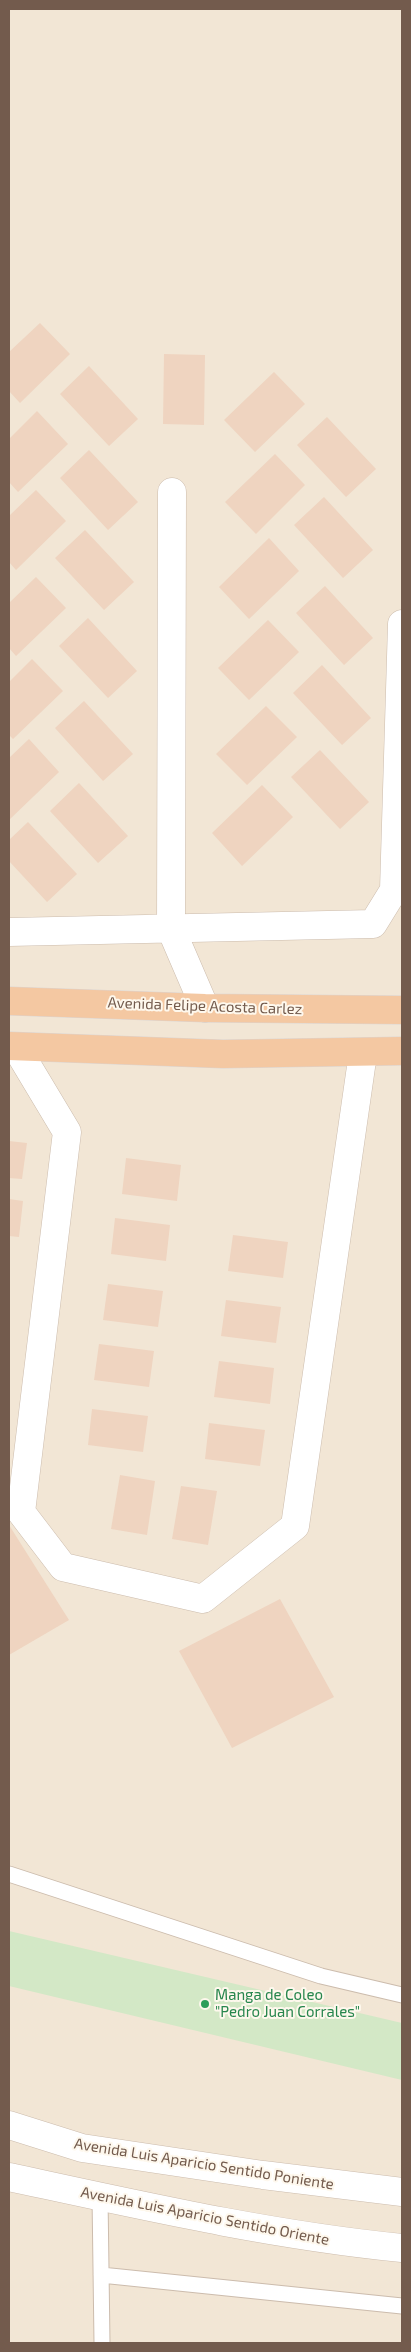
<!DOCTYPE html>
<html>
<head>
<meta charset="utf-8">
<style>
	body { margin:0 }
	#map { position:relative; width:411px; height:2352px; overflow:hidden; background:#fbf4e7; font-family:"Exo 2",sans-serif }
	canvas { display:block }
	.frame { position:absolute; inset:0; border:10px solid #735b4d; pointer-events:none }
</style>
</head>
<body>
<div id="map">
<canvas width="411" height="2352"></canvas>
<div class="frame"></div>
</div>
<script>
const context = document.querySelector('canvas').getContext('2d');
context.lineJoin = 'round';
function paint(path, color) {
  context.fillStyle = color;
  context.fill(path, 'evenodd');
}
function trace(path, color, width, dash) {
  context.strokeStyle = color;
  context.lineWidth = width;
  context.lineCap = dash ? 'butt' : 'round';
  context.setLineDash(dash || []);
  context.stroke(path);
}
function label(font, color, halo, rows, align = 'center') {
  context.font = font + ' "Exo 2",sans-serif';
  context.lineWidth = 4;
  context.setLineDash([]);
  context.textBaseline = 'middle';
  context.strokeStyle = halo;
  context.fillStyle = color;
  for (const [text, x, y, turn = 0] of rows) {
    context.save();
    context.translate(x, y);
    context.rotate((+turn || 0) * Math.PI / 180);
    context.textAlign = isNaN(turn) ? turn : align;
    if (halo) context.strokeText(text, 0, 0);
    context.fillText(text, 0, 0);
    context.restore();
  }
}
paint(new Path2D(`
	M9,9H402V2343H9Z`), '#f2e6d5');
paint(new Path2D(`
	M9,1931L402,2023V2080L9,1986Z`), '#d3e8c6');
paint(new Path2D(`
	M40,323L70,354L20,403L9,391V352Z
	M164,354L205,355L204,425L163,424Z
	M89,366L138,419L109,446L60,394Z
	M274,372L305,404L255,452L224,420Z
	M37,411L68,444L18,492L9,482V439Z
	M327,417L376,469L346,497L297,445Z
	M89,450L138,502L108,530L60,478Z
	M275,454L305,485L256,534L225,502Z
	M36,490L66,521L16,570L9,562V516Z
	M324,497L373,550L343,578L294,525Z
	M85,530L134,582L104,610L55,558Z
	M269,538L299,571L249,619L219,587Z
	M36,577L66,608L16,656L9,648V603Z
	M325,586L373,638L344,665L296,613Z
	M88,618L137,671L108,698L59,646Z
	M268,620L299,652L249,700L218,668Z
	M32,659L63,691L13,739L9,735V682Z
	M322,665L371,718L342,745L293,693Z
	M84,701L133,754L103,781L55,728Z
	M266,706L297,737L247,785L216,754Z
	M29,739L59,772L9,820V758Z
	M320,750L369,802L340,829L291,777Z
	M79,783L128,836L98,863L50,811Z
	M262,785L293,817L242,866L212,833Z
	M28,822L77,874L47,902L9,861V840Z
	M9,1141L27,1143L22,1179L9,1178Z
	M126,1158L181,1165L177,1201L122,1194Z
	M9,1199L23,1201L19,1237L9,1236Z
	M115,1218L170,1225L166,1261L111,1254Z
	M233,1235L288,1242L283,1278L228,1271Z
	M108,1284L163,1291L158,1327L103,1320Z
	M226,1300L281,1307L276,1343L221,1336Z
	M99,1344L154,1351L149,1387L94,1380Z
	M219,1361L274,1368L270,1404L214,1397Z
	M92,1409L148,1416L143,1452L88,1445Z
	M209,1423L265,1430L260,1466L205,1459Z
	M120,1475L155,1481L147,1535L111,1529Z
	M181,1486L217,1491L208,1545L172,1539Z
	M9,1525L69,1620L9,1655Z
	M280,1599L334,1697L232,1748L179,1651Z`), '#efd4c0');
const service = new Path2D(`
	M9,1874L321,1976L402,1995
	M100,2196L102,2343
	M101,2275L402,2306`);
const minor = new Path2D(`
	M172,492L171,929L205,1008
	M9,932L373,924L394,890L402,624
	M16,1047L67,1132L21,1512L63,1567L203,1599L295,1526L363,1053
	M9,2125L82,2148L263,2175L402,2192
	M9,2177C139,2205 270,2235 402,2248`);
const trunk = new Path2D(`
	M9,1001L205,1008L402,1010
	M9,1046L223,1054L402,1051`);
trace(service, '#ccbcad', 17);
trace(minor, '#ccbcad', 29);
trace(trunk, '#dbd4d1', 29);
trace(service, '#fff', 15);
trace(minor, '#fff', 28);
trace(trunk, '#f4c8a2', 28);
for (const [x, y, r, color] of [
	[205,2004,5,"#2e9e5b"]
]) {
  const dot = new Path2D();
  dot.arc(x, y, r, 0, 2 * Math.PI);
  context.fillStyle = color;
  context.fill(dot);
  trace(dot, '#fef8ed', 2);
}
label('15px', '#735b4d', '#fef8ed', [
	["Avenida Felipe Acosta Carlez",205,1006,2],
	["Avenida Luis Aparicio Sentido Poniente",204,2164,9],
	["Avenida Luis Aparicio Sentido Oriente",205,2216,11]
]);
label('15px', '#27864d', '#fef8ed', [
	["Manga de Coleo",215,1995],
	["\"Pedro Juan Corrales\"",215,2012]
], 'left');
</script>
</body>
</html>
